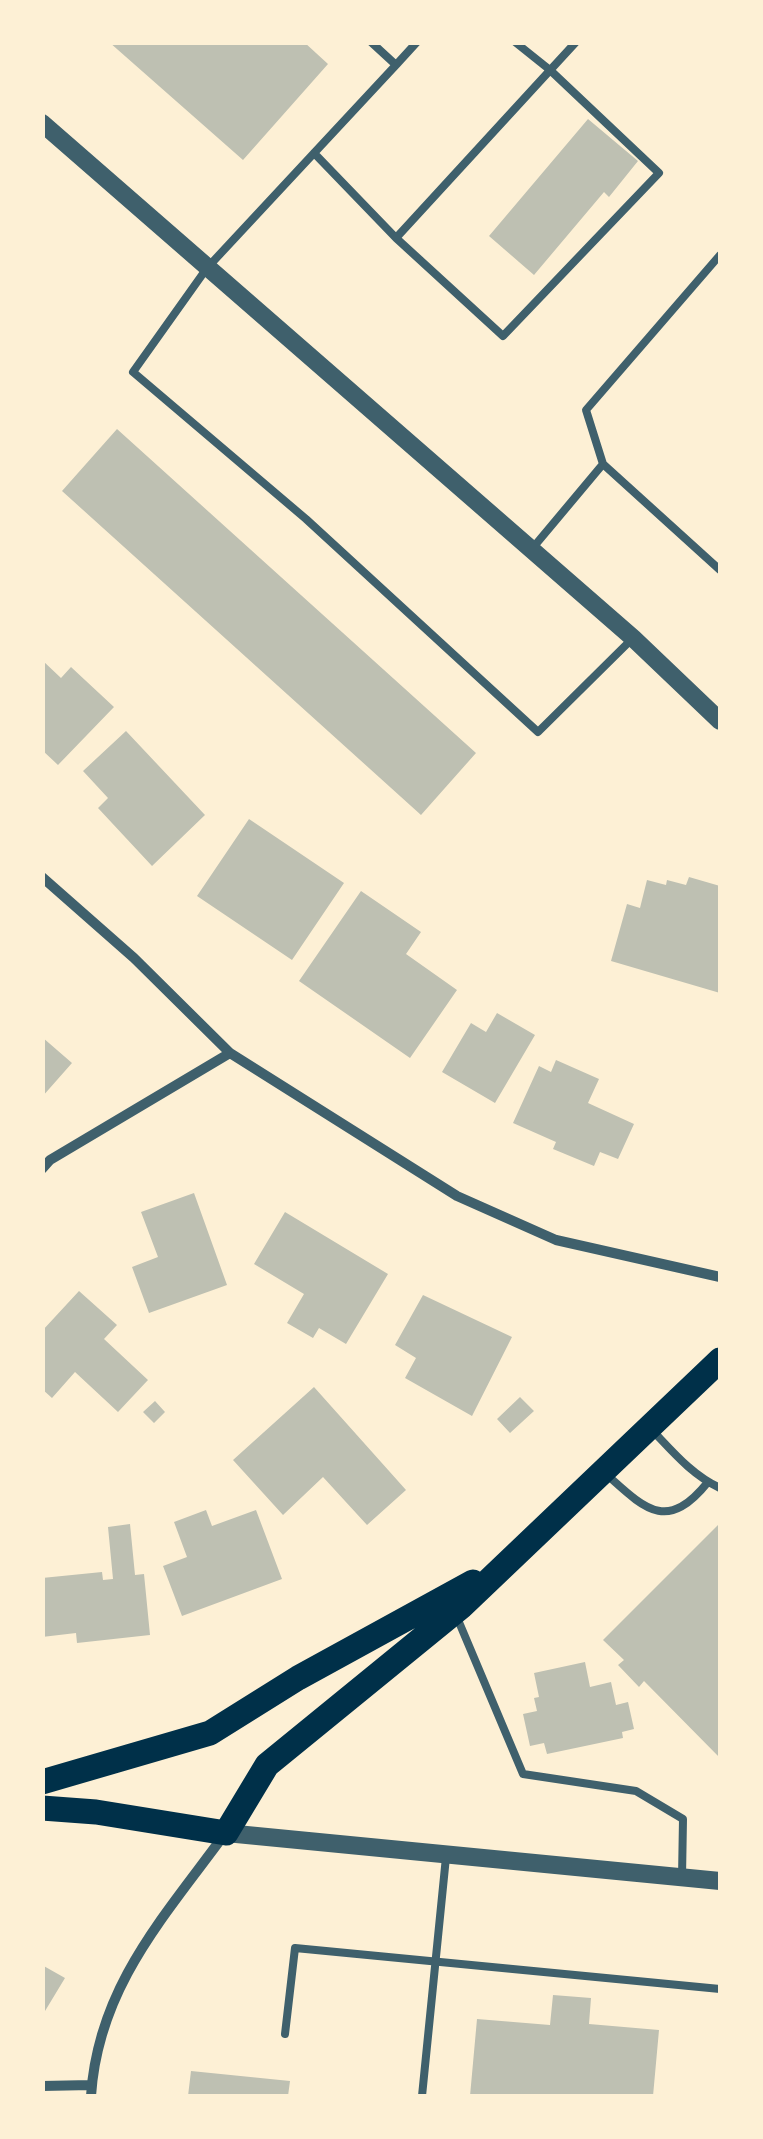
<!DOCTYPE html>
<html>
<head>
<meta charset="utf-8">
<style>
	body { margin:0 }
	#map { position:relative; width:763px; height:2139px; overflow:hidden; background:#fdf0d5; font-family:Jost,sans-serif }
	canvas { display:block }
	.frame { position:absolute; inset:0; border:45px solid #fdf0d5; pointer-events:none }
</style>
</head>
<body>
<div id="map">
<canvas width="763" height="2139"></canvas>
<div class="frame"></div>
</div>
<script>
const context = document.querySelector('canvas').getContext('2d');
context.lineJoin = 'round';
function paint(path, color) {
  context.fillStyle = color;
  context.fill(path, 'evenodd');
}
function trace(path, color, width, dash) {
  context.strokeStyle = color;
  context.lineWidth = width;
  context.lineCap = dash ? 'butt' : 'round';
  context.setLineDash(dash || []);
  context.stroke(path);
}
paint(new Path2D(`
	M109,42H304L328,64L243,160Z
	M588,119L638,161L609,197L604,192L534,275L489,236Z
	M117,429L476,753L421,815L62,491Z
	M42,660L61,678L71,667L114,707L58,765L42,750Z
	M126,731L205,815L152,866L98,808L108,798L83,771Z
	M249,819L344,883L292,960L197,896Z
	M689,877L720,886V993L611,961L627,904L640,908L647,880L666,885L667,880L686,885Z
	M361,891L421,932L406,954L457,990L410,1058L299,981Z
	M497,1013L535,1035L495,1103L442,1072L471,1023L486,1032Z
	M42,1037L72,1063L42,1097Z
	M556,1060L599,1079L588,1103L634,1124L618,1159L600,1152L594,1166L553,1149L556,1142L513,1123L539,1066L551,1072Z
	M194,1193L227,1285L149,1313L132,1267L158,1257L141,1212Z
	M285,1212L388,1274L346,1344L319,1328L313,1338L287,1323L304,1294L254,1264Z
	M79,1291L117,1325L104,1339L148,1380L118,1412L75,1372L52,1398L42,1389V1331Z
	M423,1295L512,1337L472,1416L405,1378L416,1358L395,1345Z
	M314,1387L406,1490L367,1525L323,1477L283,1515L233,1460Z
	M520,1397L534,1411L510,1433L497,1419Z
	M155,1401L165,1412L154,1423L143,1412Z
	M206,1510L212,1526L256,1510L282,1579L182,1616L163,1566L187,1557L174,1522Z
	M720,1523V1758L644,1681L639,1687L618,1665L624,1660L603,1640Z
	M130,1524L135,1575L144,1574L150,1635L77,1643L76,1633L42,1637V1578L102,1572L103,1580L113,1579L108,1527Z
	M585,1662L590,1687L611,1682L616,1705L628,1702L634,1729L622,1732L623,1738L547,1754L544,1743L530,1746L523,1714L537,1711L534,1698L539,1697L534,1673Z
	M42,1965L65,1978L42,2016Z
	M553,1995L591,1998L589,2024L659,2030L653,2096H470L477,2019L550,2025Z
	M191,2071L290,2081L288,2096H188Z`), '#bec0b2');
trace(new Path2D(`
	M371,42L396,65L417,42
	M515,42L550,70L659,173L503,336L396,238L576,42
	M396,65L207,268L133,372L306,519L538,732L633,638
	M314,153L396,238
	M603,464L720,570
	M531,550L603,464L586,410L720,255
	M652,1430C673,1452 692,1475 720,1488
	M606,1474C645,1509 667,1533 708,1482
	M456,1615L523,1774L636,1791L683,1819L682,1877
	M285,2034L295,1948L720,1989
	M422,2096L446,1857`), '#3f606c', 8);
trace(new Path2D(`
	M42,877L134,958L230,1053L457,1196L556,1240L720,1277
	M42,1169L50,1160L230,1053
	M42,2086L91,2085
	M91,2096C98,1988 163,1918 224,1835`), '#3f606c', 10);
trace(new Path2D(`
	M42,123L633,638L720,721
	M226,1833L720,1881`), '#3f606c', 18);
trace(new Path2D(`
	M42,1782L210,1733L298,1678L473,1582
	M42,1808L96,1812L226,1833L267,1765L462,1606L720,1360`), '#003049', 25);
</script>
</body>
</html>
